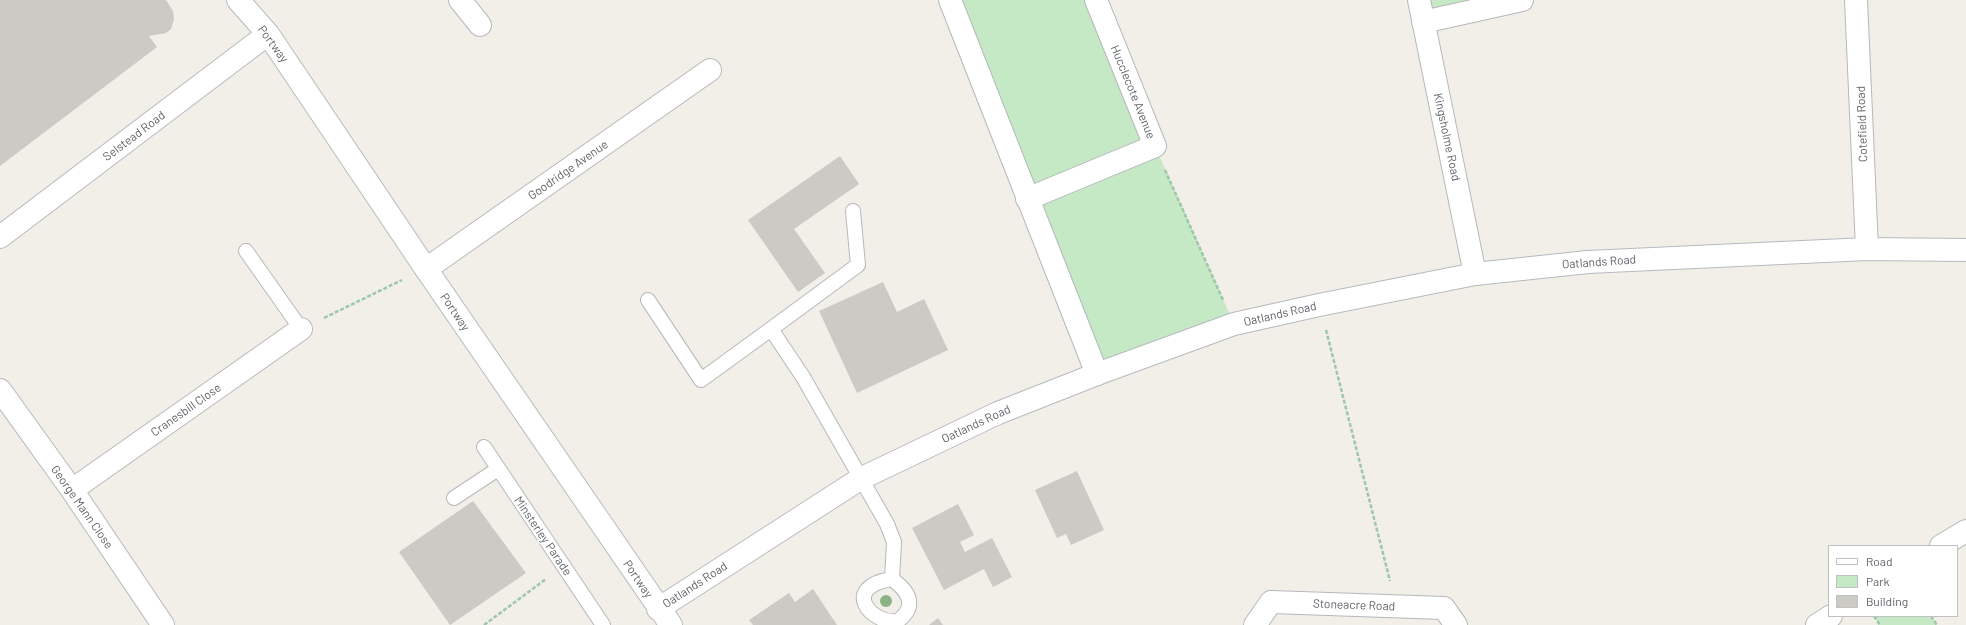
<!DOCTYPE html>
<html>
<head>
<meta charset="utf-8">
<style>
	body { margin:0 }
	#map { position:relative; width:1966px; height:625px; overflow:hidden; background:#f1efe8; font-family:Barlow,sans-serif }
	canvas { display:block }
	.legend { position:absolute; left:1828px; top:545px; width:130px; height:72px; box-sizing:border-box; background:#fff; border:1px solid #bfc1c3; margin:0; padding:5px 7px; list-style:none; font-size:12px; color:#5f6368 }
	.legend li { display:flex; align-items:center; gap:8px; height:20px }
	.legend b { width:20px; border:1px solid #bfc1c3 }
</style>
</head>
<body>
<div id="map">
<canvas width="1966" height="625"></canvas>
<ul class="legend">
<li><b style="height:5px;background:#fff"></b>Road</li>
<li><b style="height:11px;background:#c5e8c5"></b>Park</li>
<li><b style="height:11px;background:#cccac5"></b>Building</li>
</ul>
</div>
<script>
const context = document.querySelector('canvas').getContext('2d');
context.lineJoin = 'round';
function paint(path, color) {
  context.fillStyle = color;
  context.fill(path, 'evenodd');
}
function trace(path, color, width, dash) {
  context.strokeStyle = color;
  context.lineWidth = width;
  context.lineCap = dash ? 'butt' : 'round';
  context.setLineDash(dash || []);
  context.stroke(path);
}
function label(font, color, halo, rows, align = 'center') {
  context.font = font + ' Barlow,sans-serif';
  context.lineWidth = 3;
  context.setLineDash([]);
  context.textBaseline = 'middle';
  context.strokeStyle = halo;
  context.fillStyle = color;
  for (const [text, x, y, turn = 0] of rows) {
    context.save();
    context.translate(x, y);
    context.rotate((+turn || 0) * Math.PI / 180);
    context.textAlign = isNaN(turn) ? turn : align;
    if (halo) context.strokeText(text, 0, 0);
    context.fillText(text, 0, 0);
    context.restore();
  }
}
paint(new Path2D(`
	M950,0H1096L1155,146L1234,324L1097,374Z
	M1419,0H1522L1423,22Z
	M1874,616H1931L1937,625H1880Z`), '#c5e8c5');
paint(new Path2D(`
	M0,0H166L173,11L174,19L171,29L166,33L149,36L157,47L0,166Z
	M840,156L859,184L794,229L825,273L798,292L748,220Z
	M883,282L897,312L924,299L948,350L857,393L819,311Z
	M1077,471L1104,530L1071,545L1066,534L1057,538L1035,490Z
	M473,501L526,573L450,625L399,552Z
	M958,504L974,535L960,542L965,552L992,538L1012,577L993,587L984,569L944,590L912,528Z
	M813,589L837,625H753L749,620L789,593L795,602Z
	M938,618L943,625H929Z`), '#cccac5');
const lane = new Path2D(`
	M853,211L858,265L771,329L803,377L887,524L894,542L892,579
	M246,251L301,329
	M648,300L701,380L771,329
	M484,447L603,625
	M454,498L498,469
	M892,579C900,585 911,594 909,606C908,612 903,617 898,621C871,625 840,587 892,579Z`);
const street = new Path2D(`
	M460,0L480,25
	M950,0L1097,374
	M1419,0L1475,274
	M1856,0L1867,249
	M1423,22L1522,0
	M1027,199L1155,146L1096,0
	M426,269L710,70
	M0,390L72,490L163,625
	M72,490L301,329
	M1941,546L1966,531
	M1255,625L1271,602L1444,608L1456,625
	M1817,625L1831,616`);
const secondary = new Path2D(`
	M238,0L268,34L426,269L671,625
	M0,237L268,34
	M658,609L860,479L998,413L1097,374L1234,324L1319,305L1475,274L1588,262L1867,249L1966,250`);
trace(lane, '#b5b8bc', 16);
trace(street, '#b5b8bc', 24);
trace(secondary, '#b6babf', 24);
trace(new Path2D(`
	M1165,170L1223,300
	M324,318L402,280
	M1326,330L1390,581
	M1874,616L1880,625
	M1931,616L1937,625
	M484,625L546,579`), '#9cc7a9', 2.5, [4, 2]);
trace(lane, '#fff', 14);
trace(street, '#fff', 22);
trace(secondary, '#fff', 22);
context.fillStyle = '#89b387';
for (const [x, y] of [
	[886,601]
]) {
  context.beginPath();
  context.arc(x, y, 6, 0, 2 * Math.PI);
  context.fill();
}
label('12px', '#5f6368', '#fff', [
	["Portway",273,44,54],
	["Hucclecote Avenue",1133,92,68],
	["Cotefield Road",1862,124,-92],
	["Selstead Road",134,136,-37],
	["Kingsholme Road",1447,137,78],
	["Goodridge Avenue",568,170,-35],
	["Oatlands Road",1599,262,-4],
	["Portway",455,312,56],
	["Oatlands Road",1280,314,-13],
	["Cranesbill Close",186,410,-35],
	["Oatlands Road",976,424,-25],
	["George Mann Close",82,507,55],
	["Minsterley Parade",543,536,56],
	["Portway",638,579,56],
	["Oatlands Road",695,585,-33],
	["Stoneacre Road",1354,605,2]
]);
</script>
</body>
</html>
